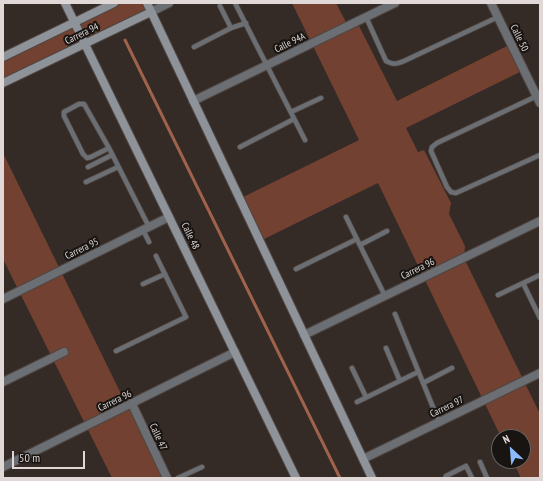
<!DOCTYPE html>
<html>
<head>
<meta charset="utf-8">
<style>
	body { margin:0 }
	#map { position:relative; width:543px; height:481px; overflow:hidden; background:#342a26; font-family:"PT Sans Narrow",sans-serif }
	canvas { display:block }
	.frame { position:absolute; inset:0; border:4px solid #dfd8d6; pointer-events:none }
	.north { position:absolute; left:491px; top:429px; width:40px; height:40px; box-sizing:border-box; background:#181412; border:1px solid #686260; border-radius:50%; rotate:334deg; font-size:11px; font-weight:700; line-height:16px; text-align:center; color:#dfd8d6 }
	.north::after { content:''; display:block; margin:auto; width:14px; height:18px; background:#8cb9fc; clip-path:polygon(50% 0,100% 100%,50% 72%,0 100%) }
	.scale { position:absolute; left:12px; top:451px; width:73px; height:18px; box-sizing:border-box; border:2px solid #dfd8d6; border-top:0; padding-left:5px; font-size:12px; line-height:14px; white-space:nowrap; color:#dfd8d6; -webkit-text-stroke:3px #181412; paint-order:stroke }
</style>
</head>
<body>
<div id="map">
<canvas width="543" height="481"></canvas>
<div class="frame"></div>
<div class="north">N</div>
<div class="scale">50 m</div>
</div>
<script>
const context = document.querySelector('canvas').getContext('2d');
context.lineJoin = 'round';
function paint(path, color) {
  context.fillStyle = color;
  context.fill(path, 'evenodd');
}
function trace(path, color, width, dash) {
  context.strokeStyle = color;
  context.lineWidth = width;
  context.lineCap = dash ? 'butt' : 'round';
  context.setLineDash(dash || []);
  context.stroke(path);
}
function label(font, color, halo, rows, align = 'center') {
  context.font = font + ' "PT Sans Narrow",sans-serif';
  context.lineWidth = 4;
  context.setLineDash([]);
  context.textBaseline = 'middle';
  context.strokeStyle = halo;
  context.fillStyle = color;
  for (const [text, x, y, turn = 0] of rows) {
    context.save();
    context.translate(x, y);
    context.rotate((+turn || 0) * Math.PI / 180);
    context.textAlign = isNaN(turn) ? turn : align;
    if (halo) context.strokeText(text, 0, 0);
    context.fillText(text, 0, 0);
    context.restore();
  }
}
paint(new Path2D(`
	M114,3H169L3,83V57Z
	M292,3H336L348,26L357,22L397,101L511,44L524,70L406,128L418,152L424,150L451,203L449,214L465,246L464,258L540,414V478H521L513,461H523V437H501L378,183L260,241L239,199L359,140Z
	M3,153L127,406L132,404L167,478H112L3,259Z`), '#734131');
trace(new Path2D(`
	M125,40L340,478`), '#9f624d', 3);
const lane = new Path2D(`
	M235,3L305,140
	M220,6L231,28
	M366,17L386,61C393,65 397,64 404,61L498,17
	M194,47L231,28L246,23
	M537,96L437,143L432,147L431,151L447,187L451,192L456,193L540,155
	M291,112L321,98
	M240,147L294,119
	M109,148L91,157L87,158L83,154L64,116V112L79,104H84L109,148L149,227
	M88,167L112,155
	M86,182L118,167
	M346,217L385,296
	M143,230L149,242
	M360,245L387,231
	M296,269L357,239
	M523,283L540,318
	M143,284L165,274
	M498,295L540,275
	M395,314L439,422
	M386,348L400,381
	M116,351L186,317L156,256
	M352,368L366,397
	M423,383L452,368
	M357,402L418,372
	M480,462L487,478
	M178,478L202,467
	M445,478L446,476L466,466L472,478`);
const street = new Path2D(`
	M491,3L540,103
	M151,12L169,3
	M193,101L395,3
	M3,299L169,217
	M304,335L540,221
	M3,382L64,352
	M132,404L167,478
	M363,459L540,373
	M3,467L235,352`);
const secondary = new Path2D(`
	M65,3L296,478
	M147,3L372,478
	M3,57L114,3
	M3,83L151,12`);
trace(lane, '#4f4642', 6);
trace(street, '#4f4642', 10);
trace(secondary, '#4f4642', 10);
trace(lane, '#6b6e72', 4.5);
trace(street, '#6b6e72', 8);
trace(secondary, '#8e939a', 8);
label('10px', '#dfd8d6', '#181412', [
	["Carrera 94",82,34,-26],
	["Calle 50",519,38,64],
	["Calle 94A",290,43,-26],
	["Calle 48",190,236,64],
	["Carrera 95",82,249,-26],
	["Carrera 96",418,269,-26],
	["Carrera 96",115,401,-26],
	["Carrera 97",447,407,-26],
	["Calle 47",158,437,65]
]);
</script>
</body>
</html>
